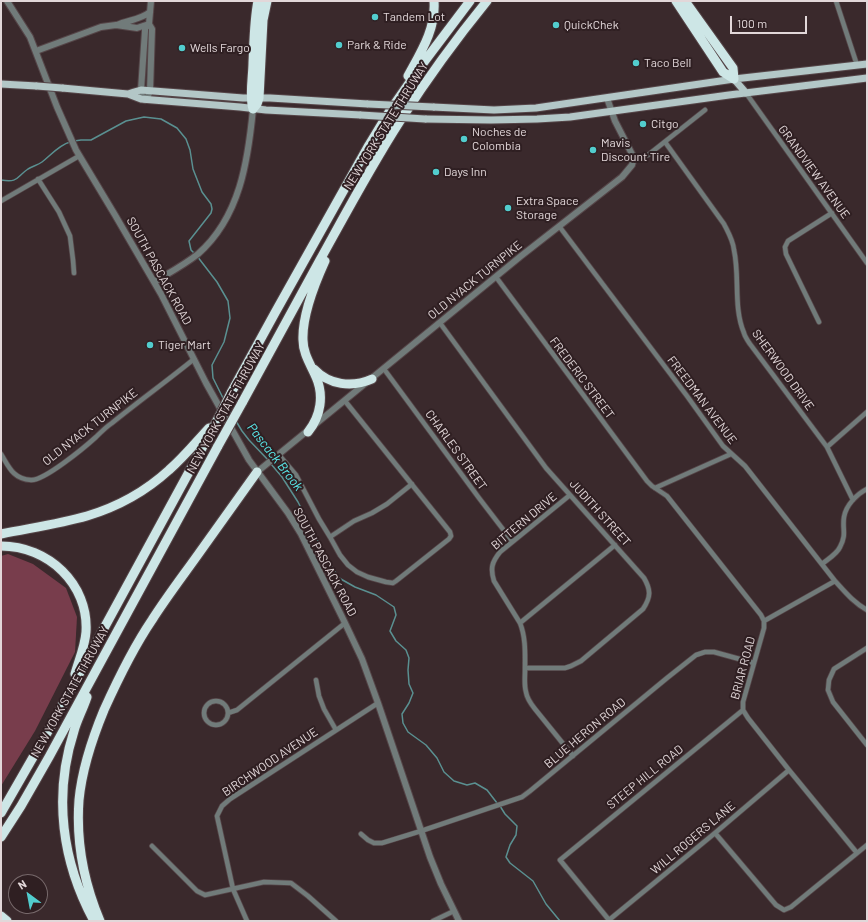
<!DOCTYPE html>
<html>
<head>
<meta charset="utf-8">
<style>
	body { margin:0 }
	#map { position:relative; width:868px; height:922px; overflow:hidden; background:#3a292c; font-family:Barlow,sans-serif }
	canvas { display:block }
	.frame { position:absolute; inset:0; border:2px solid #e2d7d9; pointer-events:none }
	.north { position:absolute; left:8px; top:874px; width:40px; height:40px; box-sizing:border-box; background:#2f1f22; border:1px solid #77696b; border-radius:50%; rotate:328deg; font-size:11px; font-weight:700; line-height:16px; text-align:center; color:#e2d7d9 }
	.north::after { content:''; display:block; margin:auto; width:14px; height:18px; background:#52cdce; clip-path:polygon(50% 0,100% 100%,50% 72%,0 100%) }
	.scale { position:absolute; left:730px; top:16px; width:77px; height:18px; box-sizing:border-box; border:2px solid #e2d7d9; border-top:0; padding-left:5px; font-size:12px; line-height:14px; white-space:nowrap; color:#e2d7d9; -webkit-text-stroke:3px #2f1f22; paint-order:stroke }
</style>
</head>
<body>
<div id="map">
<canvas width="868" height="922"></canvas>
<div class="frame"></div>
<div class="north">N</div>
<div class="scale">100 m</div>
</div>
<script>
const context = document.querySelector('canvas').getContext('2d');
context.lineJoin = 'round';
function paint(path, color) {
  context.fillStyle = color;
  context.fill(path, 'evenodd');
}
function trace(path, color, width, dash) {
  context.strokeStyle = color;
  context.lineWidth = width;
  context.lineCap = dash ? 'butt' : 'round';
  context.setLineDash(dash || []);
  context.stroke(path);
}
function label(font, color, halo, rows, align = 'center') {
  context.font = font + ' Barlow,sans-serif';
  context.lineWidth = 4;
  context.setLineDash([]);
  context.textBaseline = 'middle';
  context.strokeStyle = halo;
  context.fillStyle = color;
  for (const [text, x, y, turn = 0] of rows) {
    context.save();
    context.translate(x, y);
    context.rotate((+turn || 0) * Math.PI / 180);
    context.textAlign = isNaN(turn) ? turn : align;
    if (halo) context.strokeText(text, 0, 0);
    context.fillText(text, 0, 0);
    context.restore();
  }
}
paint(new Path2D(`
	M8,554L33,564L66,588L77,617L75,652L35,731L1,786V556Z`), '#783d4c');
trace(new Path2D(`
	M74,141L81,140H91L126,121L144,117L161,119L177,128L186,139L190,150L193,169L202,192L211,204L212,209L211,213L189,241L191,250L194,253
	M1,180C19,183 16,177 28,169C33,166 38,165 42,162C51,155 59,145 70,142
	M197,256L217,282L228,301L230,318L224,342L212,365L213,378L224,400
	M228,407L232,414
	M236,421L242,431L249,440L269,461
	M271,464L282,477L298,502L329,563L339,578L355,587L376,595L394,607L396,615L390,631L396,641L406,650L409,658L408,670L409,684L413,693L409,703L402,714L403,723L408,732L426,745L437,758L444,772L454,781L467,785L475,783L487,790L497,803
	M500,806L505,814L517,826L516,835L510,845L506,857L510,863L533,881L546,904L560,921`), '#5a9091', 1.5);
const minor = new Path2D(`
	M836,1L857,65
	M746,93L867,263
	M665,142L724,224C728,232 733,240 734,250C740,277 733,307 744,333C745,337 748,341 750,344L827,447L853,500
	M633,158L643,157L648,155L705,110
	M38,179L59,212L70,236L73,260L74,273
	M1,201L79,156
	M559,226L687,396L723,446L745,466L835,581C845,592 854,603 867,610
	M496,277L647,481L652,486L667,496L761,615L764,621V628L743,702V710L748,718L789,770L857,853
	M819,322L786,254L785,247L788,241L832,213
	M440,323L546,468L644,578C651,590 651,597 643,609L581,661L571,666L565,668H525
	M384,369L479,498L512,541
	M827,447L867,412
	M1,454C9,467 13,479 31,480C44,481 85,447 96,437C101,432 106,427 112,423C139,401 167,381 194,359
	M279,455L296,475L319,519L330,537L340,555L348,565L357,572L368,577L386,582L393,583L396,581L449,539L451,536L450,532L345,401
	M655,488L731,454
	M570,495L500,552C492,562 490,568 494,581L520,623C526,638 525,654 525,670C525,677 524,685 526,692C527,699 531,704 535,709L573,756
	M330,537L354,521L372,513L387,504L412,484
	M822,564C828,559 837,554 840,547C847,534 842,529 844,517C846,505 857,494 867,489
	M764,621L835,581
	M520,623L615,545
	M867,648L834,669L829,680L828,690L833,702L867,745
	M316,680L319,696L324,709L336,730
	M204 713a12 12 0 1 1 24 0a12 12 0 1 1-24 0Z
	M743,710L560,860L609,920L715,833L789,770
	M228,713L237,710L345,623
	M715,833L776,905L784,910L791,907L867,845
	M361,834L368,840L374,843H382L421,831L522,797L530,791L667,678L696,655L705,652H714L754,663
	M152,846L197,891L205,895L264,882L291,883L308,896L336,921
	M247,921L233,889L217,816L222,806L230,799L378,703
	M433,921L454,911`);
const tertiary = new Path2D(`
	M7,1L30,37L57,107L76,150L115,215L161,294L206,383L249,460L288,513L301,534L345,623L362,659L378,703L430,857L441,884L459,921
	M149,24L152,29L150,91L148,96L145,100L142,96L141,90L145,31V28L149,24L151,1
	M117,25C128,20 140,20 150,12
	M36,51L101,27L116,25L137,28L149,24
	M154,282C169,273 184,265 198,254C240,217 248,161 253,109
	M257,472L521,256L622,177L632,165L633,161V156L615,121L607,98`);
const primary = new Path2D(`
	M734,79L746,93
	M1,84L37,86
	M62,88L128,94L141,99L153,100L240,107L266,110L361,115
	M128,94L134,92L141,90L243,98H270L368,104
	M433,107L494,110L536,108L734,79L867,64
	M425,119L491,120L537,119L570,117L729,95L867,78`);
const motorway = new Path2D(`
	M676,1L723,72L734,79
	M685,1L733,68L734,79
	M408,76C421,52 436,29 434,1
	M253,109L257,104L259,98L263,20L267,1
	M253,109C249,97 253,75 253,63C254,42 254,21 258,1
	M314,369C329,385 352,388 372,379
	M231,393L276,311L369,145L389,112L421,66L470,1
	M242,403C268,355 294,307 320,260C346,213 371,166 400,121C427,79 456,39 487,1
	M308,432C321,416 324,395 316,377C311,365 303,354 303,340C302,315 315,283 325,261
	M1,534C30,528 59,524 87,516C117,507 146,491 169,470C184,457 196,442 209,428
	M1,546C48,546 89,584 86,632C85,646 79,660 75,674
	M87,697C83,709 77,720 74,731C53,796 62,862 94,921
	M1,813L47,733L220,415
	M1,837L21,806L49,757L218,446
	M1,916L7,921
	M100,921C84,883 76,841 79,800C82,769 92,739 104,710C118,679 133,648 152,620C166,598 182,577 197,556C217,528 237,500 257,472`);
trace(minor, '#554548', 6);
trace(tertiary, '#554548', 8);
trace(primary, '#554548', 9);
trace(motorway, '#554548', 11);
trace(minor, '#717b7a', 4.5);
trace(tertiary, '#717b7a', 6);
trace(primary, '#b3c7c7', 7);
trace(motorway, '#cde6e6', 9);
const primaryBridge = new Path2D(`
	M37,86L62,88
	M368,104L433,107
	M361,115L425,119`);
const motorwayBridge = new Path2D(`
	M220,415L231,393
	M218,446L242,403`);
trace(primaryBridge, '#554548', 9, []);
trace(motorwayBridge, '#554548', 11, []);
trace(primaryBridge, '#b3c7c7', 7);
trace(motorwayBridge, '#cde6e6', 9);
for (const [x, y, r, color] of [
	[375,17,4,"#52cdce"],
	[556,25,4,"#52cdce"],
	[339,45,4,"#52cdce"],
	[182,48,4,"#52cdce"],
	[636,63,4,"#52cdce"],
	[643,124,4,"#52cdce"],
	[464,139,4,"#52cdce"],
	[593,150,4,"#52cdce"],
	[436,172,4,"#52cdce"],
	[508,208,4,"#52cdce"],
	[150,345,4,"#52cdce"]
]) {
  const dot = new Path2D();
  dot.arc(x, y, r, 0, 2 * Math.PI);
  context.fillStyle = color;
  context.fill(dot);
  trace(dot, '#2f1f22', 1.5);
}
label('12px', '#e2d7d9', '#2f1f22', [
	["Tandem Lot",383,17],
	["QuickChek",564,25],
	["Park & Ride",347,45],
	["Wells Fargo",190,48],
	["Taco Bell",644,63],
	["Citgo",651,124],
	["Noches de",472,132],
	["Colombia",472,146],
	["Mavis",601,143],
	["Discount Tire",601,157],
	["Days Inn",444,172],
	["Extra Space",516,201],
	["Storage",516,215],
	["Tiger Mart",158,345]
], 'left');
label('12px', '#e2d7d9', '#2f1f22', [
	["NEW YORK STATE THRUWAY",386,126,-58],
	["GRANDVIEW AVENUE",814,172,54],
	["SOUTH PASCACK ROAD",159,271,61],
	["OLD NYACK TURNPIKE",475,280,-39],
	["SHERWOOD DRIVE",783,370,54],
	["FREDERIC STREET",582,378,53],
	["FREEDMAN AVENUE",702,400,53],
	["NEW YORK STATE THRUWAY",226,408,-61],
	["OLD NYACK TURNPIKE",90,427,-38],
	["CHARLES STREET",456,450,54],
	["JUDITH STREET",600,513,48],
	["BITTERN DRIVE",524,521,-40],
	["SOUTH PASCACK ROAD",325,562,62],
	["BRIAR ROAD",743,668,-75],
	["NEW YORK STATE THRUWAY",70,692,-61],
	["BLUE HERON ROAD",585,733,-40],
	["BIRCHWOOD AVENUE",270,762,-34],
	["STEEP HILL ROAD",645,777,-39],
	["WILL ROGERS LANE",693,838,-40]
]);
label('italic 13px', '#5aeff0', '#2f1f22', [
	["Pascack Brook",275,457,52]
]);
</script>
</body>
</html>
